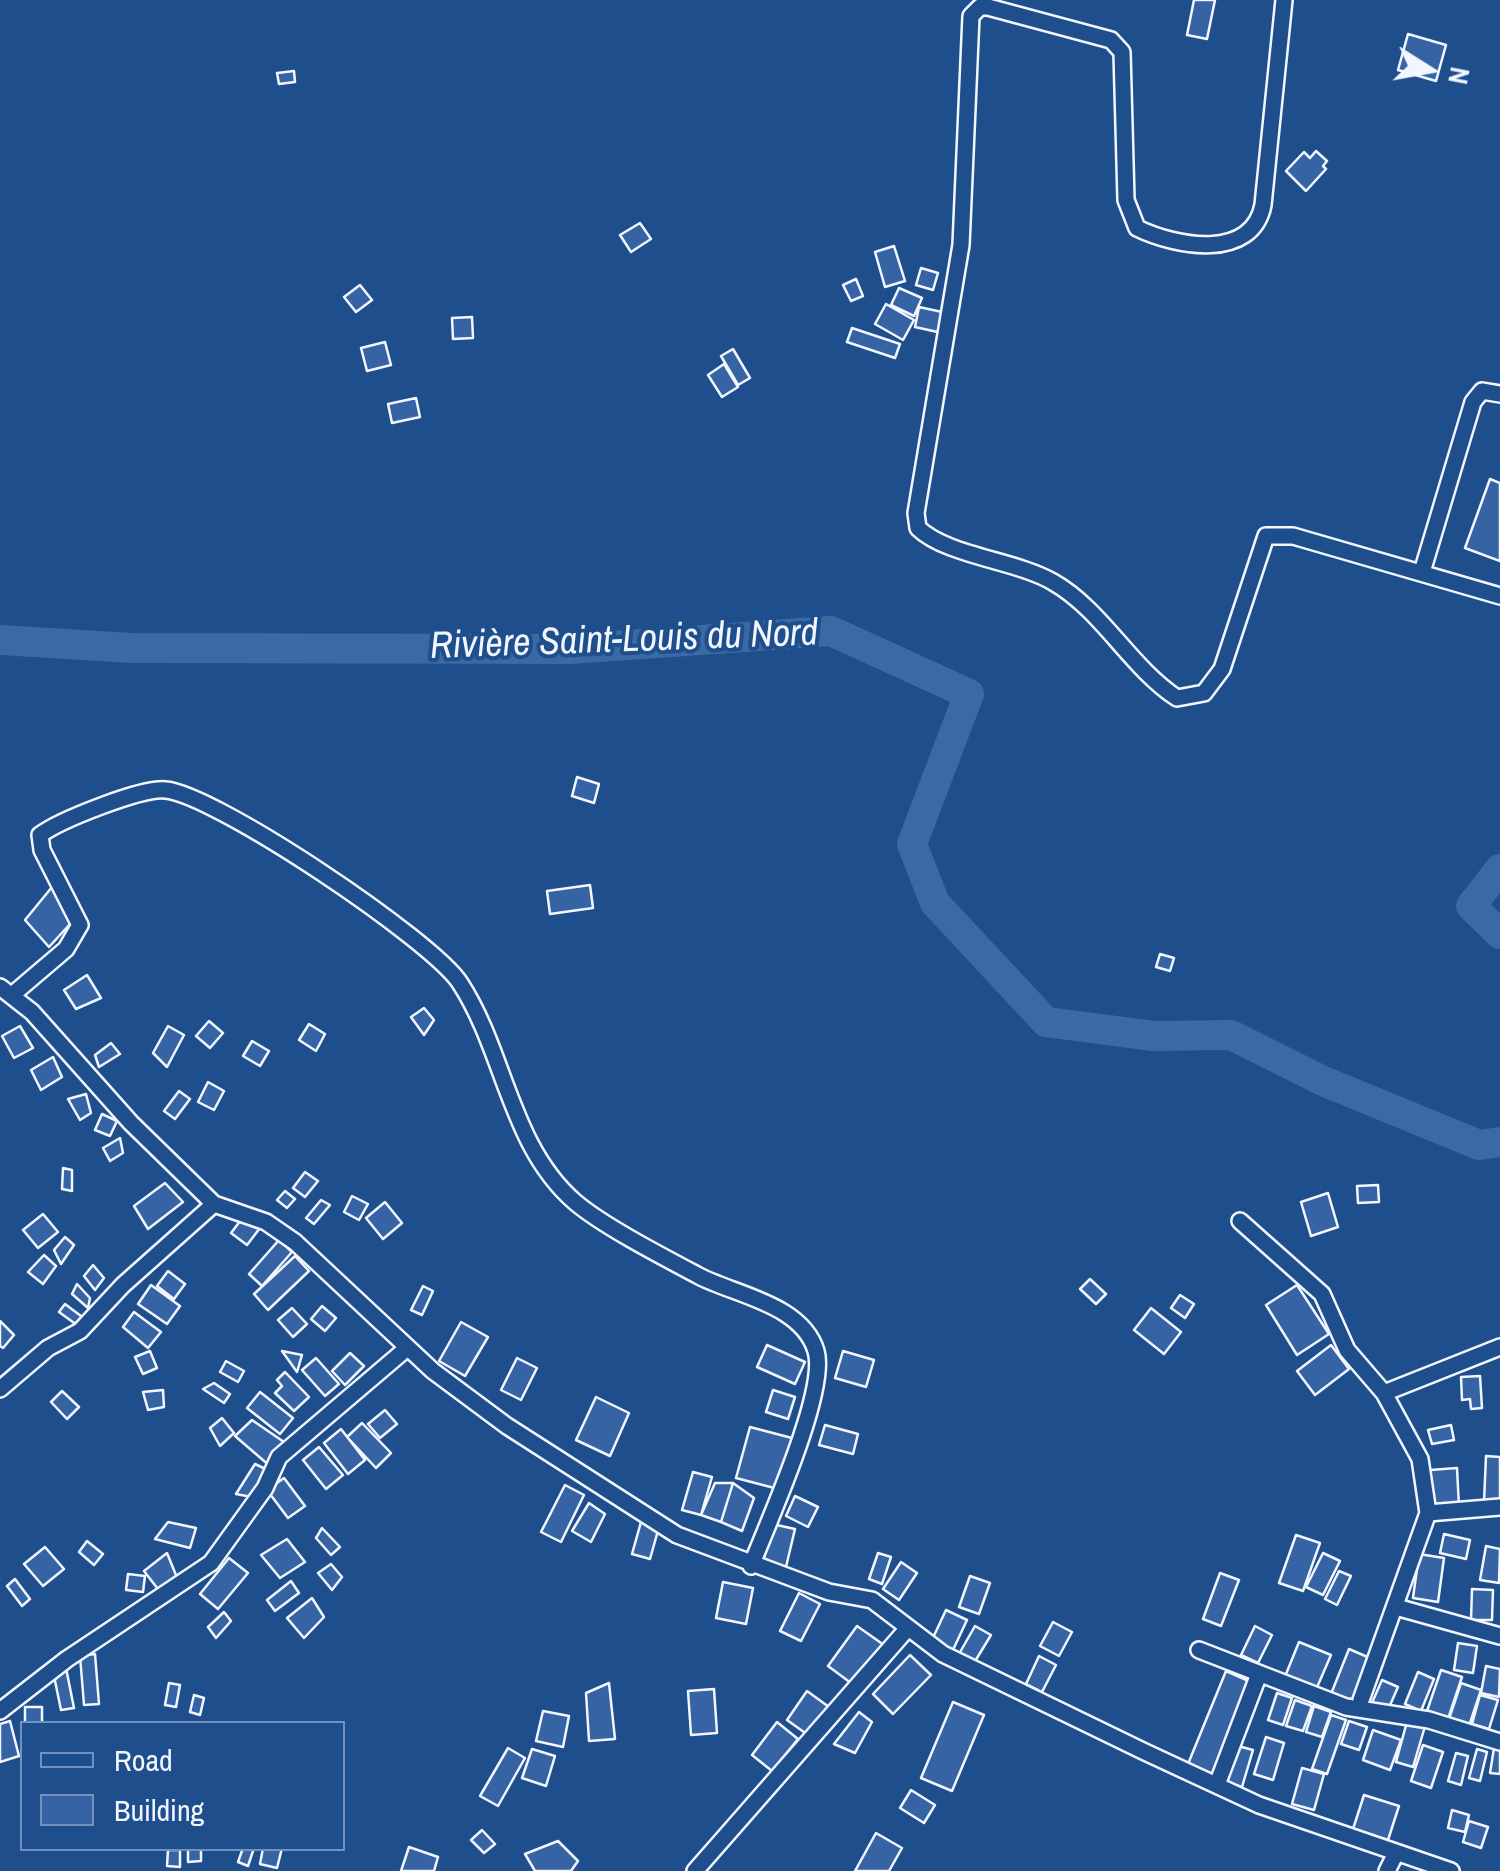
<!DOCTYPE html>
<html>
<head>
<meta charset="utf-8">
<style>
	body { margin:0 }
	#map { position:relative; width:1500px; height:1871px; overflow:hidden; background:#1f4e8c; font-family:"Archivo Narrow",sans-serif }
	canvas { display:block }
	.legend { position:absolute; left:20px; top:1721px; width:325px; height:130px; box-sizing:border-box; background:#1f4e8c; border:2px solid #7391ba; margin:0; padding:12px 18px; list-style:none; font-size:30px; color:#f2f6ff }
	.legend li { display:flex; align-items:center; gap:20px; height:50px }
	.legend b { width:50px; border:2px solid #7391ba }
	.north { position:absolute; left:1380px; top:20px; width:100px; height:100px; -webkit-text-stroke:8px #1f4e8c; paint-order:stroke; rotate:101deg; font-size:28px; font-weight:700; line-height:40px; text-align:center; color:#f2f6ff }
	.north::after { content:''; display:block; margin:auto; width:35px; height:45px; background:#f2f6ff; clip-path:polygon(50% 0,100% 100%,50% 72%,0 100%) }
</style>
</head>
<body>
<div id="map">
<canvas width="1500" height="1871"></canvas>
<ul class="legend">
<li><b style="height:12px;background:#1f4e8c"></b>Road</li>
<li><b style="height:28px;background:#3563a3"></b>Building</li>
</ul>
<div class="north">N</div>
</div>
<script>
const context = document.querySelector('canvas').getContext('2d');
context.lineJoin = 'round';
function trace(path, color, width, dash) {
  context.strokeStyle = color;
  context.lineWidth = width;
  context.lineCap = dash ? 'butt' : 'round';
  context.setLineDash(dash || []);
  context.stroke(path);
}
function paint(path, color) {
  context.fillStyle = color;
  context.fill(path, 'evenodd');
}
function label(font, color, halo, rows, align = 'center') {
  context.font = font + ' "Archivo Narrow",sans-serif';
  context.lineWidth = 8;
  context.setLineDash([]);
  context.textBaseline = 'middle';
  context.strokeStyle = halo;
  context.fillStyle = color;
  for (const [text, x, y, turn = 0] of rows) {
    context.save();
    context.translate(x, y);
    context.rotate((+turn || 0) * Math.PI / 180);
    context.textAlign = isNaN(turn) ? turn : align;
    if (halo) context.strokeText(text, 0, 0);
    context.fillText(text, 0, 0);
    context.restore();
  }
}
trace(new Path2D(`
	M0,640L131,648L570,649L831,631L969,694L912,844L935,903L1046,1022L1154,1036L1231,1035L1323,1081L1479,1145L1500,1142
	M1500,869L1471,906L1500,934`), '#3b69a3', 30);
const building = new Path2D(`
	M1194,0H1215L1207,39L1187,35Z
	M1408,34L1446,45L1436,81L1398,70Z
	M294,71L295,82L279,84L277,73Z
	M1316,151L1327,161L1323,166L1326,169L1306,191L1286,171L1304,152L1310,158Z
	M640,223L651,239L631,252L620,235Z
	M894,246L905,281L885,287L875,252Z
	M921,268L938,273L933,290L916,285Z
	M856,279L863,296L851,301L843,285Z
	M360,285L372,300L356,312L344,297Z
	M899,288L922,298L914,316L891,305Z
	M886,304L914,320L903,340L875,324Z
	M919,307L947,313L942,333L915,327Z
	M472,317L473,338L453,339L452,318Z
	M852,328L900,344L895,358L847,342Z
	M385,342L391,365L367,371L361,348Z
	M733,349L750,378L738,385L721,356Z
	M724,364L738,387L722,397L708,375Z
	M416,398L420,417L392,423L388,404Z
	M1490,479L1500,483V561L1465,548Z
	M577,777L599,784L594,803L572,796Z
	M590,885L593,908L550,914L547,891Z
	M52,887L71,923L49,947L25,920Z
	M1160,954L1174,958L1170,971L1156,967Z
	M87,975L101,998L76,1009L64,990Z
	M424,1008L434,1020L424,1035L411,1017Z
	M209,1021L223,1033L210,1048L196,1036Z
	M309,1024L325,1034L316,1051L299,1040Z
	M20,1026L33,1048L14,1058L2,1036Z
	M168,1026L184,1035L167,1067L153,1053Z
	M252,1041L269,1051L260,1066L243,1056Z
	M111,1043L120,1054L99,1067L95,1055Z
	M53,1057L62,1077L41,1090L31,1070Z
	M208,1082L224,1091L214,1110L198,1102Z
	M179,1091L190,1099L175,1119L164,1111Z
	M86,1094L91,1113L80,1120L68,1099Z
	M102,1114L117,1121L110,1136L95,1130Z
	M120,1138L123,1153L110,1161L103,1148Z
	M63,1168L72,1170V1191L62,1189Z
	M305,1172L318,1181L305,1197L293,1188Z
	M165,1183L183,1202L148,1229L134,1206Z
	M1378,1185L1379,1202L1358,1203L1357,1186Z
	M285,1191L295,1199L287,1208L277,1200Z
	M1328,1193L1338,1227L1311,1236L1301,1202Z
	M352,1196L368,1204L359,1220L344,1212Z
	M321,1200L330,1205L314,1224L306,1218Z
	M385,1202L402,1223L383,1239L366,1218Z
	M247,1212L263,1224L247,1245L231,1233Z
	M43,1214L58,1232L38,1248L23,1230Z
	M65,1237L74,1245L61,1264L54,1250Z
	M279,1240L292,1252L262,1286L249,1274Z
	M44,1255L56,1266L43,1284L28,1272Z
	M295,1256L309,1271L268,1310L254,1294Z
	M93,1265L104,1278L95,1290L84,1276Z
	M168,1271L185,1284L174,1299L157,1286Z
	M1090,1279L1106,1294L1096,1304L1080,1289Z
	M77,1284L90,1298L88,1308L72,1294Z
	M151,1285L180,1306L167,1324L138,1304Z
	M1297,1285L1329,1334L1297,1355L1266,1305Z
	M423,1286L433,1291L422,1315L411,1310Z
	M1180,1295L1194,1304L1185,1318L1171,1308Z
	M65,1304L85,1319L81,1328L59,1312Z
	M322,1306L336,1318L325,1331L311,1319Z
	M292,1308L307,1324L293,1337L278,1320Z
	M1151,1308L1181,1332L1164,1354L1134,1330Z
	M134,1312L161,1332L148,1348L123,1327Z
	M0,1321L14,1335L3,1348L0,1346Z
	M461,1322L488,1337L465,1376L439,1361Z
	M767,1345L805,1362L795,1384L757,1367Z
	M1331,1345L1349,1369L1315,1395L1297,1371Z
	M150,1351L157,1368L143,1374L135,1357Z
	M282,1351L302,1355L297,1372Z
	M843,1351L874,1360L866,1387L835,1378Z
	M350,1353L364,1366L345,1385L332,1371Z
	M316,1358L339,1384L325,1396L302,1370Z
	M517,1358L537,1368L521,1400L501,1390Z
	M226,1361L244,1371L238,1382L220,1372Z
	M285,1372L309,1397L294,1411L275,1393L282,1386L277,1380Z
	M1480,1376L1482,1408L1471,1409L1470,1399L1462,1400L1461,1377Z
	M214,1383L230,1394L224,1403L203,1389Z
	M163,1390L164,1407L148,1410L143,1392Z
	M773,1390L795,1397L788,1419L766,1412Z
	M62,1391L79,1407L67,1419L51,1402Z
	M260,1392L293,1418L280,1434L247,1408Z
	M596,1397L629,1413L610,1456L576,1440Z
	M385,1410L397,1424L380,1438L368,1424Z
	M222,1418L234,1433L220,1446L210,1428Z
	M252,1420L284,1442L271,1467L235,1436Z
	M362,1423L391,1453L376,1468L347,1437Z
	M825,1425L858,1434L853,1454L819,1445Z
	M1451,1425L1454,1440L1432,1444L1428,1430Z
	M750,1427L792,1438L778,1489L736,1478Z
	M341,1429L365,1460L348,1474L324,1443Z
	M319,1447L343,1475L326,1489L303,1460Z
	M1486,1456L1500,1457V1503L1484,1502Z
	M255,1464L270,1471L257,1498L236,1494Z
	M1457,1468L1459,1507L1432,1509L1430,1470Z
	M693,1472L712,1477L701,1515L682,1510Z
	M284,1478L305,1506L288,1518L267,1490Z
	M715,1483H733L721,1522L701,1515Z
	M733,1483L754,1498L742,1531L721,1522Z
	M565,1485L584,1495L561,1542L541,1532Z
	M795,1496L818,1507L808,1527L786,1516Z
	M589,1503L605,1514L591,1542L572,1531Z
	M168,1522L196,1528L190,1548L155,1539Z
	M641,1522L659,1527L650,1559L632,1554Z
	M772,1524L795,1529L786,1567L763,1562Z
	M322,1528L340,1547L331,1555L316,1538Z
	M1444,1534L1470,1540L1466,1559L1440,1553Z
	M1296,1535L1320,1543L1303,1591L1279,1583Z
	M287,1539L305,1562L280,1578L261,1555Z
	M87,1541L103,1554L94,1565L79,1552Z
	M1486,1546L1500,1549L1499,1583L1480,1580Z
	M45,1547L64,1569L43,1586L24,1564Z
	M167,1553L178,1580L161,1593L144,1571Z
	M878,1553L891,1557L882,1584L869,1579Z
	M1323,1553L1340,1561L1323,1595L1306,1587Z
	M1419,1554L1444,1558L1438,1602L1413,1598Z
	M229,1558L248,1573L218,1609L200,1594Z
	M901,1562L917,1573L899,1600L883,1589Z
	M331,1564L342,1577L332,1590L318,1573Z
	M1339,1571L1351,1576L1337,1605L1325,1599Z
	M1220,1573L1239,1580L1221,1626L1203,1619Z
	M128,1574L145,1576L143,1592L126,1590Z
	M970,1576L990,1583L979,1614L959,1607Z
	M15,1579L30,1599L22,1606L7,1586Z
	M291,1581L299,1593L275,1611L267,1600Z
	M723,1582L753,1588L746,1624L716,1618Z
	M1472,1589L1493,1590L1492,1620H1471Z
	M799,1593L820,1604L801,1641L780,1631Z
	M312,1598L324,1617L304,1638L287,1618Z
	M946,1610L967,1620L952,1652L931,1642Z
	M224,1612L231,1621L216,1638L208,1627Z
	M1053,1622L1072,1632L1059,1656L1040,1646Z
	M857,1626L884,1645L855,1686L828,1666Z
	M975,1626L991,1635L974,1663L959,1654Z
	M1255,1626L1272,1635L1258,1663L1241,1655Z
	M1299,1642L1331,1655L1315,1692L1284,1679Z
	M1458,1643L1477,1646L1473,1673L1454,1670Z
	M1349,1649L1370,1658L1352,1703L1331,1694Z
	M95,1654L99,1704L84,1705L80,1656Z
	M910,1655L931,1675L893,1714L873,1694Z
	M1039,1656L1056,1665L1042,1692L1026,1684Z
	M1486,1666L1500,1669L1499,1697L1481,1693Z
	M66,1668L74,1708L61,1710L54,1676Z
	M1441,1670L1462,1677L1448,1719L1427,1711Z
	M1226,1671L1251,1682L1212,1774L1188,1764Z
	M1418,1672L1434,1679L1421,1711L1405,1704Z
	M1382,1680L1398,1687L1387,1712L1371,1705Z
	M169,1683L180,1685L176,1707L165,1705Z
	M609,1683L615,1739L589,1741L586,1693Z
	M1461,1683L1481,1690L1469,1726L1449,1719Z
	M714,1689L717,1733L691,1735L688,1691Z
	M807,1691L829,1707L808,1735L787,1720Z
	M1277,1693L1292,1698L1283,1725L1268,1720Z
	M194,1695L204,1698L200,1715L190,1712Z
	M1480,1695L1498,1700L1489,1729L1472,1724Z
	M1295,1700L1312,1706L1303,1731L1286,1726Z
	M953,1702L984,1715L952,1791L921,1778Z
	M1314,1706L1331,1712L1322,1737L1306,1732Z
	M25,1707H42V1723H25Z
	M543,1711L569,1716L563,1747L536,1741Z
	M859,1712L872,1722L855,1753L834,1744Z
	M1331,1715L1346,1720L1327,1774L1312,1769Z
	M1408,1718L1426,1723L1413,1767L1396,1762Z
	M10,1721L19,1756L0,1762V1724Z
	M1349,1721L1367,1727L1359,1750L1341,1744Z
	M777,1722L798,1739L772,1771L752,1755Z
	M1373,1730L1401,1740L1390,1770L1363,1760Z
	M1266,1737L1284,1743L1273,1780L1254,1774Z
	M1423,1745L1443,1752L1431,1788L1411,1781Z
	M1238,1746L1253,1750L1242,1787L1226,1782Z
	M508,1748L525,1758L498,1806L480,1796Z
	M1494,1748L1500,1749V1774L1490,1773Z
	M532,1749L555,1756L546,1786L522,1778Z
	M1477,1749L1487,1752L1480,1781L1469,1778Z
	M1456,1753L1468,1756L1461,1785L1448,1781Z
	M1302,1768L1324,1774L1314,1810L1292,1804Z
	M911,1790L935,1805L924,1823L900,1808Z
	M1364,1795L1399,1806L1388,1840L1353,1829Z
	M1452,1810L1469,1815L1465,1832L1448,1828Z
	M1469,1821L1488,1827L1481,1848L1463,1842Z
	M482,1830L495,1844L484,1853L471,1840Z
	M876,1833L902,1848L889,1871H855Z
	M558,1841L578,1861L571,1871H535L525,1854Z
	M409,1847L438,1857L434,1871H401Z
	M188,1848H201V1861L188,1862Z
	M243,1848H254L248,1866L238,1862Z
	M263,1848H282L277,1868L260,1864Z
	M168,1850H180V1867L167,1866Z`);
paint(building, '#3563a3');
trace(building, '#f2f6ff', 2.5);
const street = new Path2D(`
	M1284,0L1263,205C1252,261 1176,247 1137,228L1126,200L1122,52L1111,40L988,7H980L971,16L961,245L916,513L918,528C947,556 1015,560 1053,582C1102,610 1130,667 1177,698L1204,693L1222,669L1266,536H1293L1500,596
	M1422,572L1473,402L1482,391L1500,394
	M0,987L32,1012L131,1123L214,1204L266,1222L295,1242L433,1371L507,1426L677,1535L829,1592L872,1600L943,1654L1145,1752L1259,1805L1451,1871
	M12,995L66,949L80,925L42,850L40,835C60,820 143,787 166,790C216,795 432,940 460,983C505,1052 510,1146 575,1202C603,1226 665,1258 699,1276C735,1295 802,1304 816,1351C828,1390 768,1523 751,1566
	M1240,1221L1322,1294L1347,1350L1384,1393L1420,1459L1428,1513
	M0,1389L48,1348L80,1331L123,1285L214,1204
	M1384,1393L1500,1347
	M1396,1607L1500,1636
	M1199,1650L1346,1707L1429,1720L1500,1742
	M1361,1700L1428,1513L1500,1507
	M0,1711L67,1659L211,1563L265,1488L279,1457L406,1349
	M1218,1782L1259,1674
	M695,1871L908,1628
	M1387,1871L1396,1853`);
trace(street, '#f2f6ff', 20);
trace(street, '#1f4e8c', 15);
label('italic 38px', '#f2f6ff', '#1f4e8c', [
	["Rivière Saint-Louis du Nord",624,641,-2]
]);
</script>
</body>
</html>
